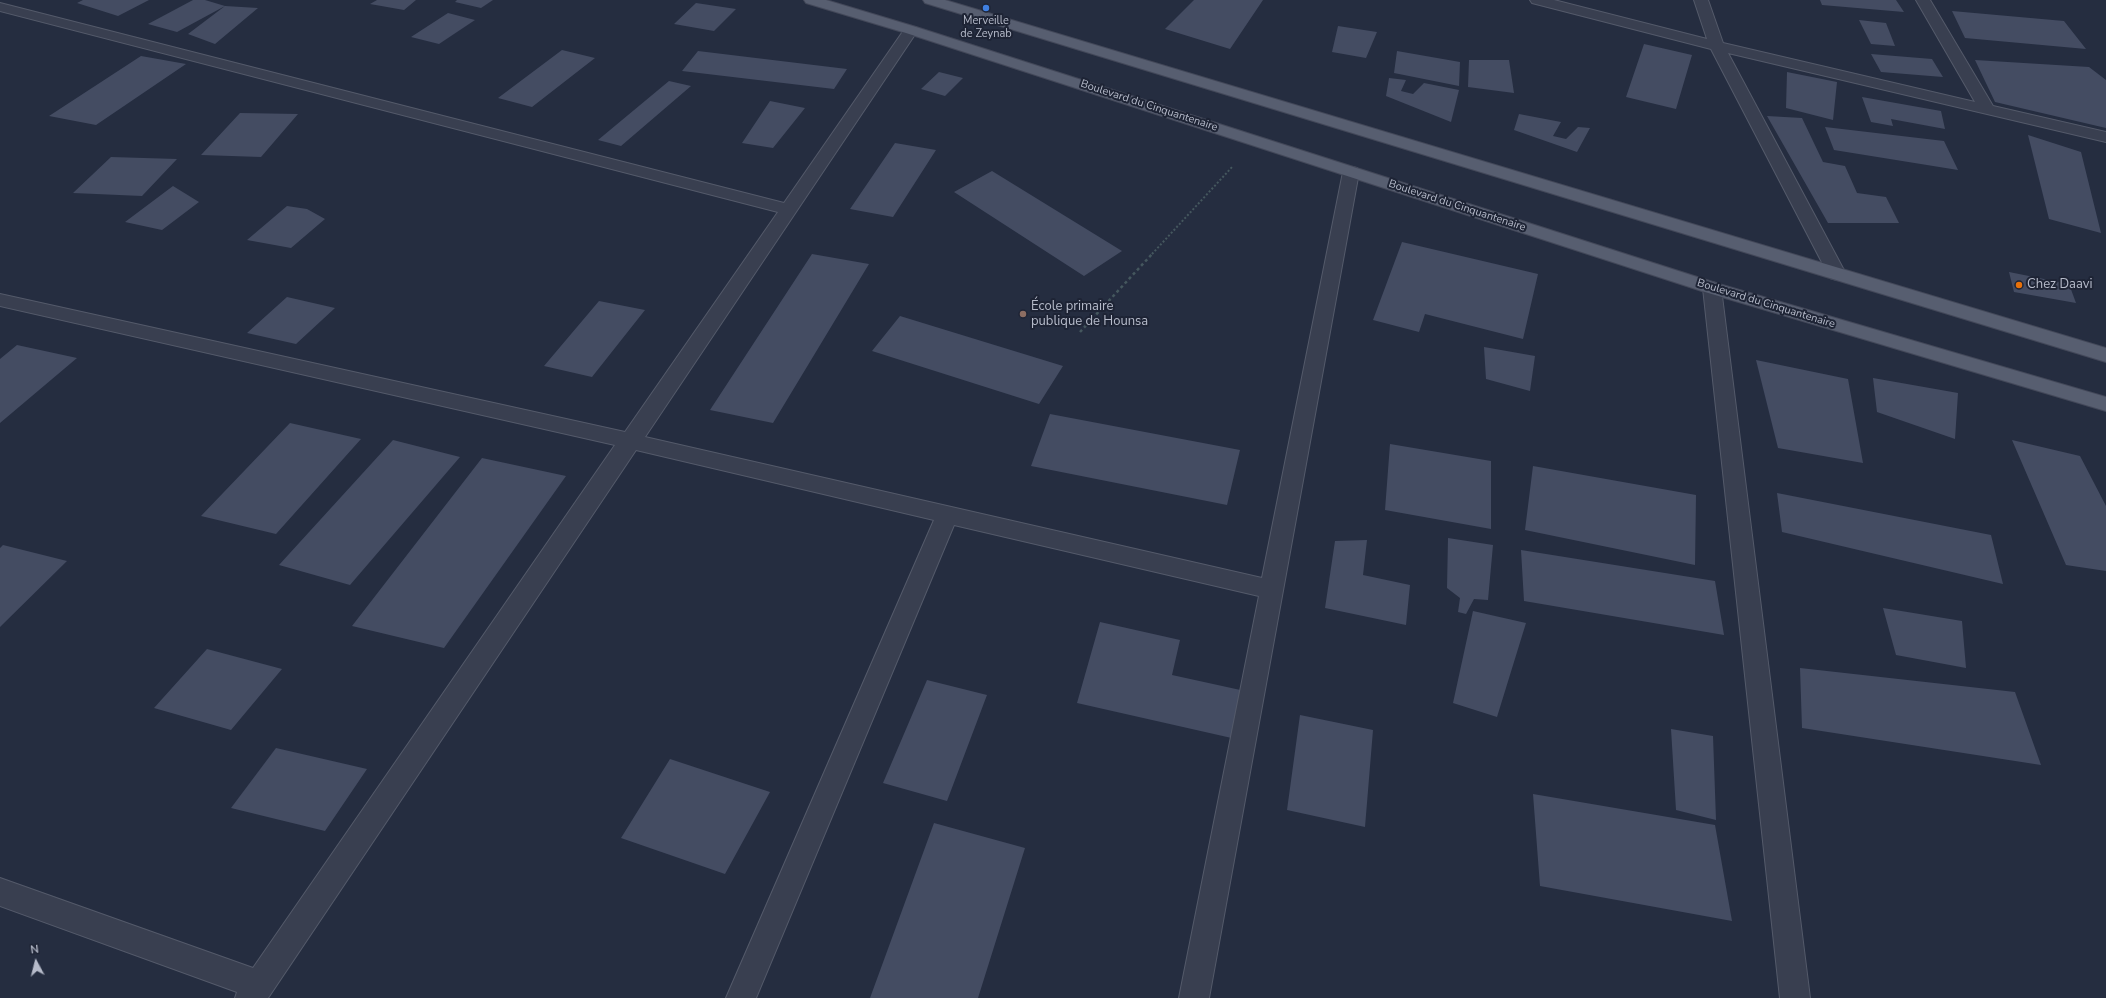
<!DOCTYPE html>
<html>
<head>
<meta charset="utf-8">
<style>
	body { margin:0 }
	#map { position:relative; width:2106px; height:998px; overflow:hidden; background:#252d40; font-family:"Nunito Sans",sans-serif }
	canvas { display:block }
	.north { position:absolute; left:16px; top:942px; width:40px; height:40px; -webkit-text-stroke:3px #1e2435; paint-order:stroke; rotate:353deg; font-size:11px; font-weight:700; line-height:16px; text-align:center; color:#b6bbca }
	.north::after { content:''; display:block; margin:auto; width:14px; height:18px; background:#b6bbca; clip-path:polygon(50% 0,100% 100%,50% 72%,0 100%) }
</style>
</head>
<body>
<div id="map">
<canvas width="2106" height="998"></canvas>
<div class="north">N</div>
</div>
<script>
const context = document.querySelector('canvas').getContext('2d');
context.lineJoin = 'round';
function paint(path, color) {
  context.fillStyle = color;
  context.fill(path, 'evenodd');
}
function trace(path, color, width, dash) {
  context.strokeStyle = color;
  context.lineWidth = width;
  context.lineCap = dash ? 'butt' : 'round';
  context.setLineDash(dash || []);
  context.stroke(path);
}
function label(font, color, halo, rows, align = 'center') {
  context.font = font + ' "Nunito Sans",sans-serif';
  context.lineWidth = 4;
  context.setLineDash([]);
  context.textBaseline = 'middle';
  context.strokeStyle = halo;
  context.fillStyle = color;
  for (const [text, x, y, turn = 0] of rows) {
    context.save();
    context.translate(x, y);
    context.rotate((+turn || 0) * Math.PI / 180);
    context.textAlign = isNaN(turn) ? turn : align;
    if (halo) context.strokeText(text, 0, 0);
    context.fillText(text, 0, 0);
    context.restore();
  }
}
paint(new Path2D(`
	M83,0H149L118,16L77,3Z
	M193,0H205L225,6L177,32L148,24Z
	M377,0H416L404,10L370,4Z
	M457,0H493L481,8L455,2Z
	M1194,0H1263L1230,49L1165,29Z
	M1820,0H1896L1904,12L1822,5Z
	M696,3L736,9L714,31L674,24Z
	M225,6L258,8L215,44L188,34Z
	M1952,11L2064,21L2086,49L1965,38Z
	M448,13L475,20L439,44L411,37Z
	M1859,20L1886,23L1895,46L1871,44Z
	M1338,26L1377,32L1366,58L1332,52Z
	M1644,44L1692,55L1676,109L1626,97Z
	M562,50L595,58L532,107L498,98Z
	M698,51L847,69L834,89L682,71Z
	M1397,51L1460,62L1459,86L1394,73Z
	M1871,54L1932,59L1943,77L1881,72Z
	M141,56L186,64L96,125L49,116Z
	M1469,60H1509L1514,93L1468,87Z
	M1975,60L2089,67L2106,80V128L1995,102Z
	M939,72L963,78L945,96L921,89Z
	M1787,72L1837,82L1833,120L1786,108Z
	M1389,78L1406,80L1401,91L1413,94L1424,83L1459,90L1451,122L1386,96Z
	M669,81L691,86L621,146L598,140Z
	M1862,97L1941,111L1945,129L1891,119L1893,126L1871,122Z
	M770,101L805,108L773,148L742,143Z
	M240,113L298,114L261,157L201,155Z
	M1519,114L1561,122L1553,136L1566,139L1578,127L1590,128L1577,152L1514,130Z
	M1767,116L1802,118L1823,162L1845,166L1857,193L1886,197L1899,223H1828Z
	M1825,127L1944,141L1958,170L1834,150Z
	M2028,135L2081,152L2101,233L2049,219Z
	M895,143L936,150L893,217L850,209Z
	M111,157L177,159L142,196L73,193Z
	M992,171L1122,251L1084,276L954,192Z
	M173,186L199,202L162,230L125,222Z
	M287,206L307,209L325,219L291,248L247,240Z
	M1402,242L1538,274L1523,339L1425,314L1419,332L1373,320Z
	M812,254L869,264L773,423L710,410Z
	M2009,272L2069,284L2076,303L2014,292Z
	M287,297L335,308L296,344L247,333Z
	M599,301L645,310L592,377L544,366Z
	M900,316L1063,366L1039,404L872,351Z
	M17,345L77,358L0,423V359Z
	M1484,347L1535,356L1530,391L1486,379Z
	M1756,360L1848,379L1863,463L1778,448Z
	M1873,378L1958,393L1955,439L1877,412Z
	M1050,414L1240,450L1227,505L1031,466Z
	M290,423L361,439L276,534L201,516Z
	M393,440L460,457L350,585L279,565Z
	M2012,440L2080,456L2106,506V571L2066,565Z
	M1390,444L1491,461V529L1385,510Z
	M482,458L566,476L444,648L352,626Z
	M1533,466L1696,495L1695,565L1525,530Z
	M1777,493L1991,535L2003,584L1782,532Z
	M1448,538L1493,545L1488,600L1474,599L1466,614L1458,612L1460,598L1447,588Z
	M1367,540L1363,575L1410,585L1406,625L1325,608L1335,541Z
	M3,545L67,561L0,627V548Z
	M1521,550L1715,581L1724,635L1524,601Z
	M1883,608L1962,621L1966,668L1896,655Z
	M1473,611L1526,623L1497,717L1453,703Z
	M1100,622L1180,640L1172,675L1245,691L1236,739L1077,703Z
	M207,649L282,669L231,730L154,708Z
	M1800,668L2015,692L2041,765L1802,728Z
	M927,680L987,695L947,801L883,783Z
	M1300,715L1373,730L1365,827L1287,810Z
	M1671,729L1713,736L1716,820L1676,810Z
	M276,748L367,769L325,831L231,808Z
	M670,759L770,792L725,874L621,838Z
	M1533,794L1715,825L1732,921L1540,886Z
	M934,823L1025,848L978,998H870Z`), '#444c62');
const minor = new Path2D(`
	M1530,0H1554L1707,39L1694,0H1708L1723,43L1975,102L1916,0H1930L1993,106L2106,132V142L1728,53L1846,274L1844,278L1837,280L1830,278L1828,274L1711,49L1532,3Z
	M0,3L784,203L906,27H916L918,30L645,437L1262,578L1343,172L1345,168L1351,167L1357,168L1359,172L1209,998H1179L1259,596L954,525L756,998H726L934,520L636,450L268,998H235L237,992L0,906V878L253,968L615,445L0,306V294L625,432L778,212L0,11Z
	M1712,282L1719,284L1721,288L1810,998H1780L1703,288L1705,284Z`);
const major = new Path2D(`
	M804,0H826L916,27L1719,284L2106,397V411L1705,292L906,33L806,3Z
	M923,0H945L2106,348V362L925,3Z`);
trace(minor, '#545a6a', 2);
trace(major, '#434859', 2);
trace(new Path2D(`
	M1152,254L1233,166`), '#45575e', 2, [2, 2]);
trace(new Path2D(`
	M1080,332L1153,253`), '#45575e', 2.5, [3, 3]);
paint(minor, '#393f50');
paint(major, '#575e70');
for (const [x, y, r, color] of [
	[986,8,4,"#3f7fe0"],
	[2019,285,4,"#e8710a"],
	[1023,314,4,"#8d6e63"]
]) {
  const dot = new Path2D();
  dot.arc(x, y, r, 0, 2 * Math.PI);
  context.fillStyle = color;
  context.fill(dot);
  trace(dot, '#1e2435', 1.5);
}
label('11px', '#b6bbca', '#1e2435', [
	["Merveille",986,21],
	["de Zeynab",986,34]
]);
label('11px', '#b6bbca', '#1e2435', [
	["Boulevard du Cinquantenaire",1149,106,18],
	["Boulevard du Cinquantenaire",1457,206,18],
	["Boulevard du Cinquantenaire",1766,304,17]
]);
label('13px', '#b6bbca', '#1e2435', [
	["Chez Daavi",2027,285],
	["École primaire",1031,307],
	["publique de Hounsa",1031,322]
], 'left');
</script>
</body>
</html>
